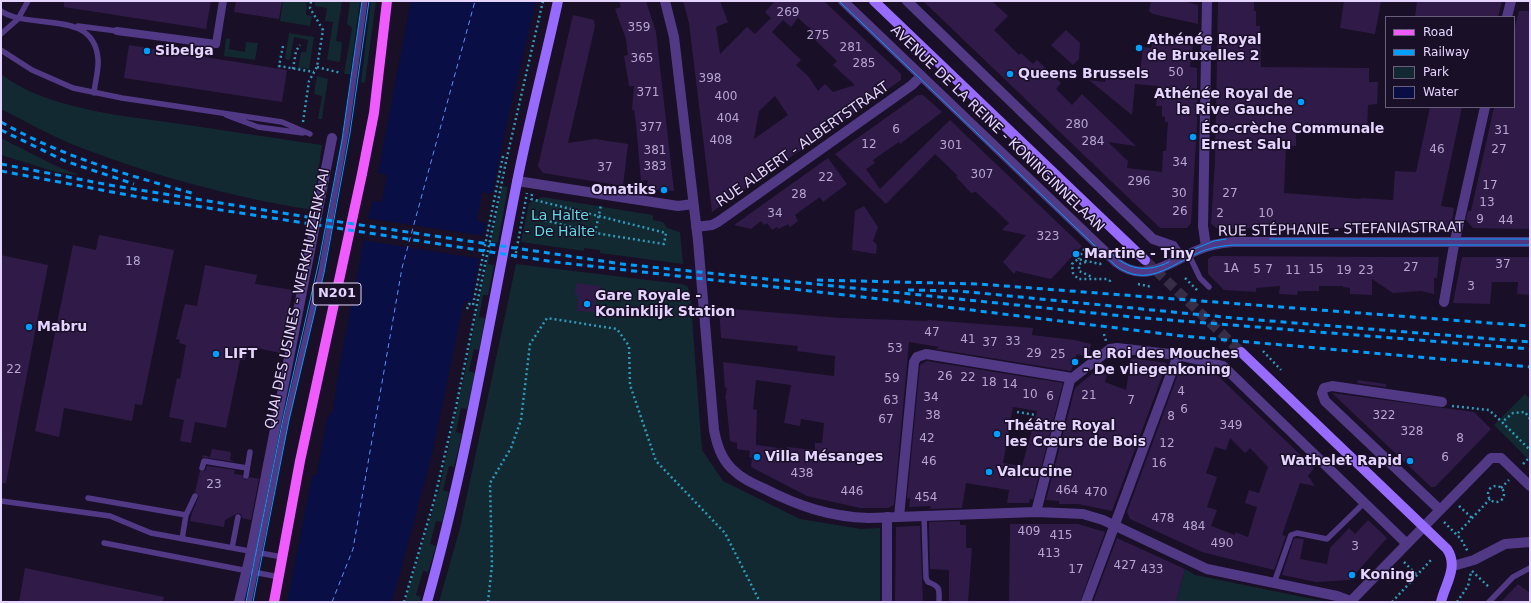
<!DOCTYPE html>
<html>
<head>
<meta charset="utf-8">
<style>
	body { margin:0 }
	#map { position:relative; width:1531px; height:603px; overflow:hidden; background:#190f26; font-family:"DejaVu Sans",sans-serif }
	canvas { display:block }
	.frame { position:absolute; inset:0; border:2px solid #e5d4ff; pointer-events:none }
	.legend { position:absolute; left:1385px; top:16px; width:130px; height:92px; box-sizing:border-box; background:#190f26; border:1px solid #6b5e7d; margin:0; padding:5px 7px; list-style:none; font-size:12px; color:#e5d4ff }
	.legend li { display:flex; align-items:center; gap:8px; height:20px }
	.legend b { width:20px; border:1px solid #6b5e7d }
</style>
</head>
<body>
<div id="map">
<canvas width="1531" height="603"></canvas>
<div class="frame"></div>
<ul class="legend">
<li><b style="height:5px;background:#ef5bff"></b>Road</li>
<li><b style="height:5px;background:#009fff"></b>Railway</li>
<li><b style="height:11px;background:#122931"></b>Park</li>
<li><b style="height:11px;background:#090e45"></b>Water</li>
</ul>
</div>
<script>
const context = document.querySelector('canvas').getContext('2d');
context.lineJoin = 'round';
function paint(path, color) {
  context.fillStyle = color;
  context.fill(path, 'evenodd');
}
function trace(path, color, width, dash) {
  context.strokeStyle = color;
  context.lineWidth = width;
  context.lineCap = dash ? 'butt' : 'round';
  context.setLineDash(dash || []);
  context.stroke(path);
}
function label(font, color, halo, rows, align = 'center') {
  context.font = font + ' "DejaVu Sans",sans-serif';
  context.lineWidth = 3;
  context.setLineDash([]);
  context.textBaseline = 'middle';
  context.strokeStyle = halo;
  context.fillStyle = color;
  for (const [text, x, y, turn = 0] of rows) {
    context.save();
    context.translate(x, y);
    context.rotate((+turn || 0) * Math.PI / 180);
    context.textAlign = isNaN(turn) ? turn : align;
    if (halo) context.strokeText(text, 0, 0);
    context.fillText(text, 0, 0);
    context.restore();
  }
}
paint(new Path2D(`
	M283,1H307L306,15L312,16L310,26L280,21Z
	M315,1H342L336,41L342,42L340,62L327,60L333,22L325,21L327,8L315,6Z
	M350,1H360L350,74H344L352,28L347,24Z
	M371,1H376L365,83L361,82Z
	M289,33L314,37L309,69L298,68L301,52H306L308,40L294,37L290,60L285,59Z
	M226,38L230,39L229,49L245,52L246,42L258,43L255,60L224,56Z
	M1,74C45,109 125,116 181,124C228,131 275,138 322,145L313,210C230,197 147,174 69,143C46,133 23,120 1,109Z
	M317,76L328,79L322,119H318L322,96L314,94Z
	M1,138L56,166L77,174V175L56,172L1,155Z
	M502,186L508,187L498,243L492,242L488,264L494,265L488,295H483L479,317L485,318L479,350L474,349L469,371L475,373L467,409L461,408L456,432L462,434L454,467L449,466L443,490L449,492L442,522L436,521L430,544L436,546L428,572L423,571L416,595L421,597L420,602H405L439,490L465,371Z
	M542,197L653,215V220L663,222L667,228L680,232L683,264L600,253V250L584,248V251L521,242L529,203Z
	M516,264L681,284L687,286L690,292L702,450L723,481L800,519L861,529L880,528V602H439L460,528Z
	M1525,394L1530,399V461L1494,425Z
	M1185,569L1195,575L1328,602H1176Z`), '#122931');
paint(new Path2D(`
	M411,1H536L506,127L492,194L482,192L477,221L486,223L471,302L464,301L431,459L392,602H287L312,476L317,474L327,418L333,411L339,367L369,214L373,201L382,202L387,175L378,173Z`), '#090e45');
paint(new Path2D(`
	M366,218L486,236L481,259L362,240Z`), '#190f26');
trace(new Path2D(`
	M332,602L353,549L402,268L475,1`), '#628bff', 1, [5, 4]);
paint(new Path2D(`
	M64,1H211L206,29L64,7Z
	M236,1H282L279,19L234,12Z
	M619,1H646L656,32L674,191L646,189L648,180L641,181L636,124L634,110H632L634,86H629L624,56L628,55L626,39L615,9L621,7Z
	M683,1H720L728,22L716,27L720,54L747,27L755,34L771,18L765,12L775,1H824L901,74V80L712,212L689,23ZM798,18L815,33L811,36L837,61L833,65L855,85L833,92L825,84L818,91L809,77L796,65L801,60L772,32L783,20L791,27ZM775,96L788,115L754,139L759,111Z
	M923,1H992L1008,16L994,30L1019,55L1021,53L1033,64L1037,60L1061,83L1056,89L1072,105L1082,94L1136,146L1108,142L1128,161L1127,168L1162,172L1163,151H1166L1168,122H1165V117L1162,116V106H1156L1158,86L1135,84L1132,115L1089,80L1105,82L1106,70L1140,73L1143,47L1151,48L1153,33L1194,38L1190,67L1197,68V125L1191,223L1187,228H1160Z
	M1151,1H1183L1198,5V24L1153,14L1149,11Z
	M1218,1H1254V11H1256V26H1260L1261,67L1369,68V82H1378L1377,104L1368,105L1367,133L1296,130V146H1286L1284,193L1361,199V198L1393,200L1395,171L1416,172L1430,107H1462L1441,206L1454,208L1450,231L1348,228H1216L1211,224L1215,161Z
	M1344,1H1381L1375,34L1340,28Z
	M1417,1H1502L1498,17H1415Z
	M1519,11H1529L1530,18V229L1473,228L1466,220L1468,211H1471L1494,107H1514V30Z
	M573,15L594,20L595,26L568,143L595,139L628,144L623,186L543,173L538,166Z
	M1066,30L1080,43L1079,59L1073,65L1051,45Z
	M129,45L287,70L282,102L124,78Z
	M918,95H923L942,112L900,144L899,142L873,160L875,163L866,169L880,189L950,120L1082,246L1051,279L1016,271L1014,274L1003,262L1026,235L1002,230L1009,223L976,192L971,193L956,177L958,176L935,154L886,204L835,154Z
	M828,158L847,184L823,202L820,197L803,209L795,215L798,221L790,227L788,224L779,229L777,227L772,230L767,223L764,225L761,221L751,229L734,225Z
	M864,206L878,227L873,241L877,245L876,254L852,250L855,211Z
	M99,235L174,250L142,405L135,404L132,421L64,408L59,437L35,431L73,245L96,250Z
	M1,255L48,265L6,483H1Z
	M1213,256L1383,257H1439L1437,278H1434V294L1421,291L1393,293L1372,279V295L1350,294V288L1343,287V286H1319V291H1298L1297,295L1279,294L1280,286L1256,288V292L1224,290L1208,274V259Z
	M1462,257H1530V295L1517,294L1518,282H1492L1490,304L1453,303Z
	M205,265L257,275L255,284L293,290L280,353L248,346L245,360H240L226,428L195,422L191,443L180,441L184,420L169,417L177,378L180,379L186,345L179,343L180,340L176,339L185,304L197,306Z
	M576,283L601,286L600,297L596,296L595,312L577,311L578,295H575Z
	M719,308L841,318L927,321L928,320L1033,328L1032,335L1074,340L1091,344L1088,357L1077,354L1071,371L936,349L939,347L909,342L894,505L888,508H860L807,496L751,467L752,458L749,457L750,451L737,449V443L730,441L726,399H725L727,388H725L723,362L834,376L835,356L797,351L798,346L721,338ZM756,380L791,385L784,423L800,426L801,419L824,423L822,443H815V450L787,447V449L756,445L757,410L753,409Z
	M1131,358L1167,363L1112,511L1078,504H1059V501L1046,500L1075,388L1094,372L1107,375L1105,382L1126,390Z
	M927,361L1063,383L1033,499H1030L1029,503H1007L1009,490L966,483L962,508L930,509L931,506L909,507L910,498L907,499L920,365ZM1013,407L1037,411L1022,466L1003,463Z
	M1183,368L1215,373L1314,468L1308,476L1315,486L1300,483L1282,535L1286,536L1274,570L1202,552L1130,519L1127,512L1179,371ZM1230,438L1245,453L1250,448L1268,467L1259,493L1249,490L1245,503L1257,507L1248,537L1235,532V535L1211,526L1217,510L1207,507L1217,477L1206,473L1215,447L1226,450Z
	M1358,380L1364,381L1386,384V387L1357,383Z
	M1332,393L1474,412L1491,429L1435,487H1431Z
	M212,449L231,452L230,460L236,462L202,457L203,455L210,457Z
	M207,466L235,470L234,474L242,475L245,480L250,477L259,479L251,520L242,518L241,514L238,513L225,520L224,527L190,521L192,513L199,496L195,492L200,471H205Z
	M1368,520L1387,538L1350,580L1316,582L1282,575L1294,538L1304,539L1300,559L1327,564L1330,548L1349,528L1355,534Z
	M960,521V525H966V548H972L968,602H949V570L930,569L929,526V522Z
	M1010,524H1078L1105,532L1080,602H1009Z
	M915,526H920L923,602H895L896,527Z
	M1117,538L1185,569L1176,602H1093Z
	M25,568L164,597L163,602H19Z
	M1518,584L1530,593V602H1501Z`), '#301b48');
trace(new Path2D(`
	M1145,260L1241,352`), '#382d47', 10, [10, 5]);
trace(new Path2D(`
	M283,46L279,66L314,72
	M317,67L341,73
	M293,69L296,51L300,45
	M303,122L309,81L317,67L323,30L310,8L311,1
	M532,194L531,199L666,233L664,244L595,233L532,217
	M595,233L601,205
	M515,258L527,193
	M1078,259L1085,248
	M1086,262L1079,264V271L1092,277
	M1101,263L1100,264L1078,259L1072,264L1073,273L1078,279H1107L1110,281V284
	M1185,278L1197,290
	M1138,284L1152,287
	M473,305L503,156
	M467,309L469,304L473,305
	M1104,334L1106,341
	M1216,349L1221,354
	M1263,351L1281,370
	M1452,406L1489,410L1502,422
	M1017,412L1036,415
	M1530,419L1525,412L1513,413L1502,422L1530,450
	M1523,464L1530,457
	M1488 494a8 8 0 1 1 16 0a8 8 0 1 1-16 0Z
	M1501,488L1509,480
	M1459,506L1472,518
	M1444,522L1461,539L1468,552
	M1458,533L1490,499
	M1404,562L1417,575
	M1472,571L1490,588
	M404,602L434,501L456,407L507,157L543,1
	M488,602L492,565L490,483L511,448L521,420L530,344L547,318L617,329L629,346L630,385L656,461L725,533L760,602
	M1392,602L1431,560
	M1457,602L1468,586L1471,572`), '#2d9bba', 2.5, [2, 3]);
trace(new Path2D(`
	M1,11C31,31 94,8 98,59C99,69 95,82 94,93
	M78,26L117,31
	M1,34L18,19L28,1
	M1,50L32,70L73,88L122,98L282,122L310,134
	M226,115L258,127L303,133
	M1189,255L1200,278L1209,287
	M202,468L204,461L247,468
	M246,476L250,452
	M88,498L186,515
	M1,501L110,516L151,533L282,557
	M924,516L926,578L928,582C941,587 939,589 939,602
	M182,539L186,515L195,496
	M104,543L279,577
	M232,548L238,517
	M1274,583L1291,535L1297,533L1327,539L1364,503
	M249,602L286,421L321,272L346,133L365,1
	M1489,602L1513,577L1530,568`), '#513986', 5.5);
trace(new Path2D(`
	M117,31L216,44L223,1`), '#513986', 8);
trace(new Path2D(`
	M665,1L674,37L698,241L714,430C717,445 721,458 732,469C741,478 752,483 763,488C798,506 830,517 869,518L1036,512L1083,514L1103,520L1207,569L1337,596L1353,602
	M843,1L1116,262C1146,285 1169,262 1198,250C1209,245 1221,243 1233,242H1530
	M907,1L1153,239L1173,246L1181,258
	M1507,17L1511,1
	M517,181L678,206L693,204
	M696,227L712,225L718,222L912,85L921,76
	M1206,247L1203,226L1207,1
	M1444,302L1454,245L1485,107
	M1440,510L1325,401L1322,393L1324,388L1332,386L1442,402
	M1036,512L1070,380L1110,349L1117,348L1178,355L1223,366L1407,544
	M899,517L914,362L917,357L926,354L1072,378
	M1453,566L1474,560L1505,544L1530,542
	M1352,600L1491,458H1501L1530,486
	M239,602L251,552L332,138
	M887,602V517
	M1086,602L1178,355`), '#513986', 10);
trace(new Path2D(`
	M874,1L1145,260
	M1241,352L1447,549C1459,567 1445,584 1441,602
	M427,602C466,464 489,323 517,182C529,121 545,61 558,1`), '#986bff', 10);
trace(new Path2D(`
	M274,602L300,461L362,174L374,113L387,1`), '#ef5bff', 10);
trace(new Path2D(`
	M839,1L1116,266C1147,288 1169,266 1198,253C1209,248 1221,246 1233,245H1530
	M1270,239H1530
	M1194,249L1214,241L1226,239
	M1111,253C1128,270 1147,273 1169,262
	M246,602L283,419L319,261L342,140L362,1
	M253,602L289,420L324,273L350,133L369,1`), '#009fff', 1);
trace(new Path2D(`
	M1,122C62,157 128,175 195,194
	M1,130L65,161L134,184
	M1,164L109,185L307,217L622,264L1132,317L1530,349
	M1,171L144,198L555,262L906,302L1182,336L1530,367
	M817,280L979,284L1530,326
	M908,290L959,291L1234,318L1530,342`), '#009fff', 3, [6, 5]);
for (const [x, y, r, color] of [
	[1139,48,4,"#009fff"],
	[147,51,4,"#009fff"],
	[1010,74,4,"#009fff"],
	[1301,102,4,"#009fff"],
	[1193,137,4,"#009fff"],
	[664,190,4,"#009fff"],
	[1076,254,4,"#009fff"],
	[587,304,4,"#009fff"],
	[29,327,4,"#009fff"],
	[216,354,4,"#009fff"],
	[1075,362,4,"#009fff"],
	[997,434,4,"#009fff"],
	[757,457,4,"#009fff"],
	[1410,461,4,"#009fff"],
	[989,472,4,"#009fff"],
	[1352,575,4,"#009fff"]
]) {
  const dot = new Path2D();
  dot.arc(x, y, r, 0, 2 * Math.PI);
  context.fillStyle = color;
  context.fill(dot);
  trace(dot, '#190f26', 1.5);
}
label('12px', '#b8a6d1', null, [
	["269",788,13],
	["359",639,28],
	["275",818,36],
	["281",851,48],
	["365",642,59],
	["285",864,64],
	["50",1176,73],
	["398",710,79],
	["371",648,93],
	["400",726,97],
	["404",728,119],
	["280",1077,125],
	["377",651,128],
	["6",896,130],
	["31",1502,131],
	["408",721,141],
	["284",1093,142],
	["12",869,145],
	["301",951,146],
	["46",1437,150],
	["27",1499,150],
	["381",655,151],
	["34",1180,163],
	["383",655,167],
	["37",605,168],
	["307",982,175],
	["22",826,178],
	["296",1139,182],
	["17",1490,186],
	["30",1179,194],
	["27",1230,194],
	["28",799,195],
	["13",1487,203],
	["26",1180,212],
	["34",775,214],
	["2",1220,214],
	["10",1266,214],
	["9",1480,220],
	["44",1506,221],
	["323",1048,237],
	["18",133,262],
	["37",1503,265],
	["27",1411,268],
	["1A",1231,269],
	["5",1257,270],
	["7",1269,270],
	["15",1316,270],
	["11",1293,271],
	["19",1344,271],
	["23",1366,271],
	["3",1471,287],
	["47",932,333],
	["41",968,340],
	["33",1013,342],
	["37",990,343],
	["53",895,349],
	["29",1034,354],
	["25",1058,355],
	["22",14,370],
	["26",945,377],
	["22",968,378],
	["59",892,379],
	["18",989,383],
	["14",1010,385],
	["4",1181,392],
	["10",1030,395],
	["21",1089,396],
	["6",1050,397],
	["34",931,398],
	["63",891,401],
	["7",1131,401],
	["6",1184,410],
	["38",933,416],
	["322",1384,416],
	["8",1171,417],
	["67",886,420],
	["349",1231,426],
	["328",1412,432],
	["42",927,439],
	["8",1460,439],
	["12",1167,444],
	["6",1445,458],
	["46",929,462],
	["16",1159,464],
	["438",802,474],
	["23",214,485],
	["464",1067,491],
	["446",852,492],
	["470",1096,493],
	["454",926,498],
	["478",1163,519],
	["484",1194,527],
	["409",1029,532],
	["415",1061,536],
	["490",1222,544],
	["3",1355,547],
	["413",1049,554],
	["427",1125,566],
	["17",1076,570],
	["433",1152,570]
]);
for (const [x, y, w] of [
	[337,294,48]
]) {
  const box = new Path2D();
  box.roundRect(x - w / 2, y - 11, w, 22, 3);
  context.fillStyle = '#190f26';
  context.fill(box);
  trace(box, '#e5d4ff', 1);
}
label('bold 13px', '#e5d4ff', null, [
	["N201",337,294]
]);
label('bold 14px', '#e5d4ff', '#190f26', [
	["Athénée Royal",1147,40],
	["de Bruxelles 2",1147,56],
	["Sibelga",155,51],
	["Queens Brussels",1018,74],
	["Athénée Royal de",1293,94,"right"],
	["la Rive Gauche",1293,110,"right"],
	["Éco-crèche Communale",1201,129],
	["Ernest Salu",1201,145],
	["Omatiks",656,190,"right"],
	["Martine - Tiny",1084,254],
	["Gare Royale -",595,296],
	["Koninklijk Station",595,312],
	["Mabru",37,327],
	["LIFT",224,354],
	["Le Roi des Mouches",1083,354],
	["- De vliegenkoning",1083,370],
	["Théâtre Royal",1005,426],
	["les Cœurs de Bois",1005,442],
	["Villa Mésanges",765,457],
	["Wathelet Rapid",1402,461,"right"],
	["Valcucine",997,472],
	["Koning",1360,575]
], 'left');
label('14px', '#e5d4ff', '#190f26', [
	["AVENUE DE LA REINE - KONINGINNELAAN",997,129,44],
	["RUE ALBERT - ALBERTSTRAAT",803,145,-35],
	["RUE STÉPHANIE - STEFANIASTRAAT",1341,230,-1],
	["QUAI DES USINES - WERKHUIZENKAAI",298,299,-78]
]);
label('14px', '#5edee2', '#190f26', [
	["La Halte",560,216],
	["- De Halte",560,232]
]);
</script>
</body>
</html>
